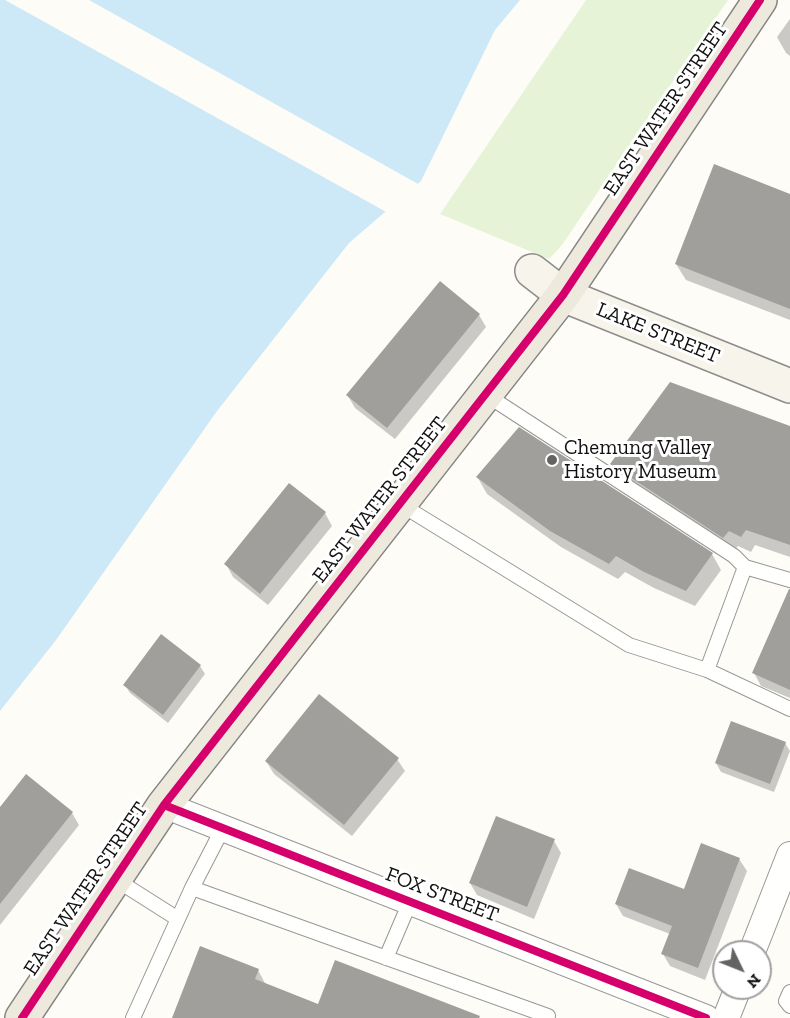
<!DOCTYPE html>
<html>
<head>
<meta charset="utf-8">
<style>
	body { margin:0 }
	#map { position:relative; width:790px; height:1018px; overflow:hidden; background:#fdfcf7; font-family:"Zilla Slab",serif }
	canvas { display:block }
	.north { position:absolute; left:712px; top:940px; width:60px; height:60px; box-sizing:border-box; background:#fff; border:2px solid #a0a0a0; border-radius:50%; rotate:133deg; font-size:16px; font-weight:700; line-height:24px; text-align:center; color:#111 }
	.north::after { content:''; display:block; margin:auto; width:21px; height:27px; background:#646362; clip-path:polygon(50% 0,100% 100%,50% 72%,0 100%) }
</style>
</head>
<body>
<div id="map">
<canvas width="790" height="1018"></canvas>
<div class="north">N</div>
</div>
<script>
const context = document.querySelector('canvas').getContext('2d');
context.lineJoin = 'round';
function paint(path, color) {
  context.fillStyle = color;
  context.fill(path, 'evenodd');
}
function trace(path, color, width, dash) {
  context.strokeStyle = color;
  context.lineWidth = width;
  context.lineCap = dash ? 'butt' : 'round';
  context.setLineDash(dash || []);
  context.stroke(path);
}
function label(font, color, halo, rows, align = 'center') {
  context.font = font + ' "Zilla Slab",serif';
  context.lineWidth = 6;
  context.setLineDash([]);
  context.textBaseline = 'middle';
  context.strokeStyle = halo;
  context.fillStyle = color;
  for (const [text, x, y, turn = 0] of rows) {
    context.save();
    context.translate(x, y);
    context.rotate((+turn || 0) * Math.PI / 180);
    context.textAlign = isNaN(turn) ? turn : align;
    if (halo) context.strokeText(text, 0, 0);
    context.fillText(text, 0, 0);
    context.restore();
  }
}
paint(new Path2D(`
	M586,0H728L562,245L549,259L440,214Z`), '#e7f3d7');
paint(new Path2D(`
	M0,0H520L495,30L421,181L349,243L217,411L56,640L0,711Z`), '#cde8f7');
paint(new Path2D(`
	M5,0H89L420,185L388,213Z`), '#fdfcf7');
paint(new Path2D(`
	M790,19V56L786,53L777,37Z
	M790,195V320L686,280L676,264Z
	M479,315L486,327L395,439L355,408L348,396Z
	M790,427V557L755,545L751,552L738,546L733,553L621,480L611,464Z
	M478,478L712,554L721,570L695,606L654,588L625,572L618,579L561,547L487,494Z
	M325,513L332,526L268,605L233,577L226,564Z
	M790,618V698L761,686L754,673Z
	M200,666L205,674L168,723L130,693L125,685Z
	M785,743L790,751L774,792L721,772L716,763Z
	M397,759L405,771L352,836L274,774L266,761Z
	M0,810L72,813L79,825L0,925Z
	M554,841L561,853L534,919L477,895L470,883Z
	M739,859L747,871L705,980L670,966L663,954L670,934L623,916L616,904L684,891Z
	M336,962L480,1018H173L258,970L266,985L319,1006Z`), '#0003');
paint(new Path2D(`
	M714,164L790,194V309L675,264Z
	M440,281L480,314L387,428L346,395Z
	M670,382L790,426V545L746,530L741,537L729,531L723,538L610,464Z
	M519,427L713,553L686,591L644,572L616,556L609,564L550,531L476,477Z
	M289,483L326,512L260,594L224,564Z
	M789,589H790V690L752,673Z
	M161,634L201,665L163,715L123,685Z
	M319,694L399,758L344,825L265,761Z
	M731,721L786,742L770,784L715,763Z
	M26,774L73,812L0,904V807Z
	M496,816L555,839L527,907L469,883Z
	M701,843L740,858L698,968L661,954L672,926L615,904L629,868L684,889Z
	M200,946L259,969L255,979L318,1004L335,960L480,1016L479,1018H172Z`), '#a19f9c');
const lane = new Path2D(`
	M485,394L734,556L745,567L790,580
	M400,504L629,645L707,670L745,567
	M707,670L790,709
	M115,879L178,919
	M192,888L223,828
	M386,958L410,902
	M790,992L786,1001L790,1006
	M133,1018L192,888L548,1016L547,1018`);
const street = new Path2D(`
	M164,805L706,1018
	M752,952L790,855
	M726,1018L738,988`);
const secondary = new Path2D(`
	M532,271L563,295L790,386`);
const primary = new Path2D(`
	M22,1018L164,805L563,295L760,0`);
trace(lane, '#979795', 16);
trace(street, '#979795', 28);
trace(secondary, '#8e8d8b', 36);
trace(primary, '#858482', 36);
trace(lane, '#fffffe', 14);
trace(street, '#fffffe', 26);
trace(secondary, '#f6f4eb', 33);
trace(primary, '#ede9dc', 33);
trace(new Path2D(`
	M164,805L706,1018
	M22,1018L164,805L563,295L760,0`), '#d6006c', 8);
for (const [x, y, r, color] of [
	[552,460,6,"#646362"]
]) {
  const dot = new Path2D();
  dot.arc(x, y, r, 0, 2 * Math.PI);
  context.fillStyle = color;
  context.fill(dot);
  trace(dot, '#fff', 2);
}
label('21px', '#111', '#fff', [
	["EAST WATER STREET",666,109,-56],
	["LAKE STREET",658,333,22],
	["EAST WATER STREET",380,500,-52],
	["EAST WATER STREET",86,889,-56],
	["FOX STREET",442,895,21]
]);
label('21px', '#111', '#fff', [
	["Chemung Valley",564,448],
	["History Museum",564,472]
], 'left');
</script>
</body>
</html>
